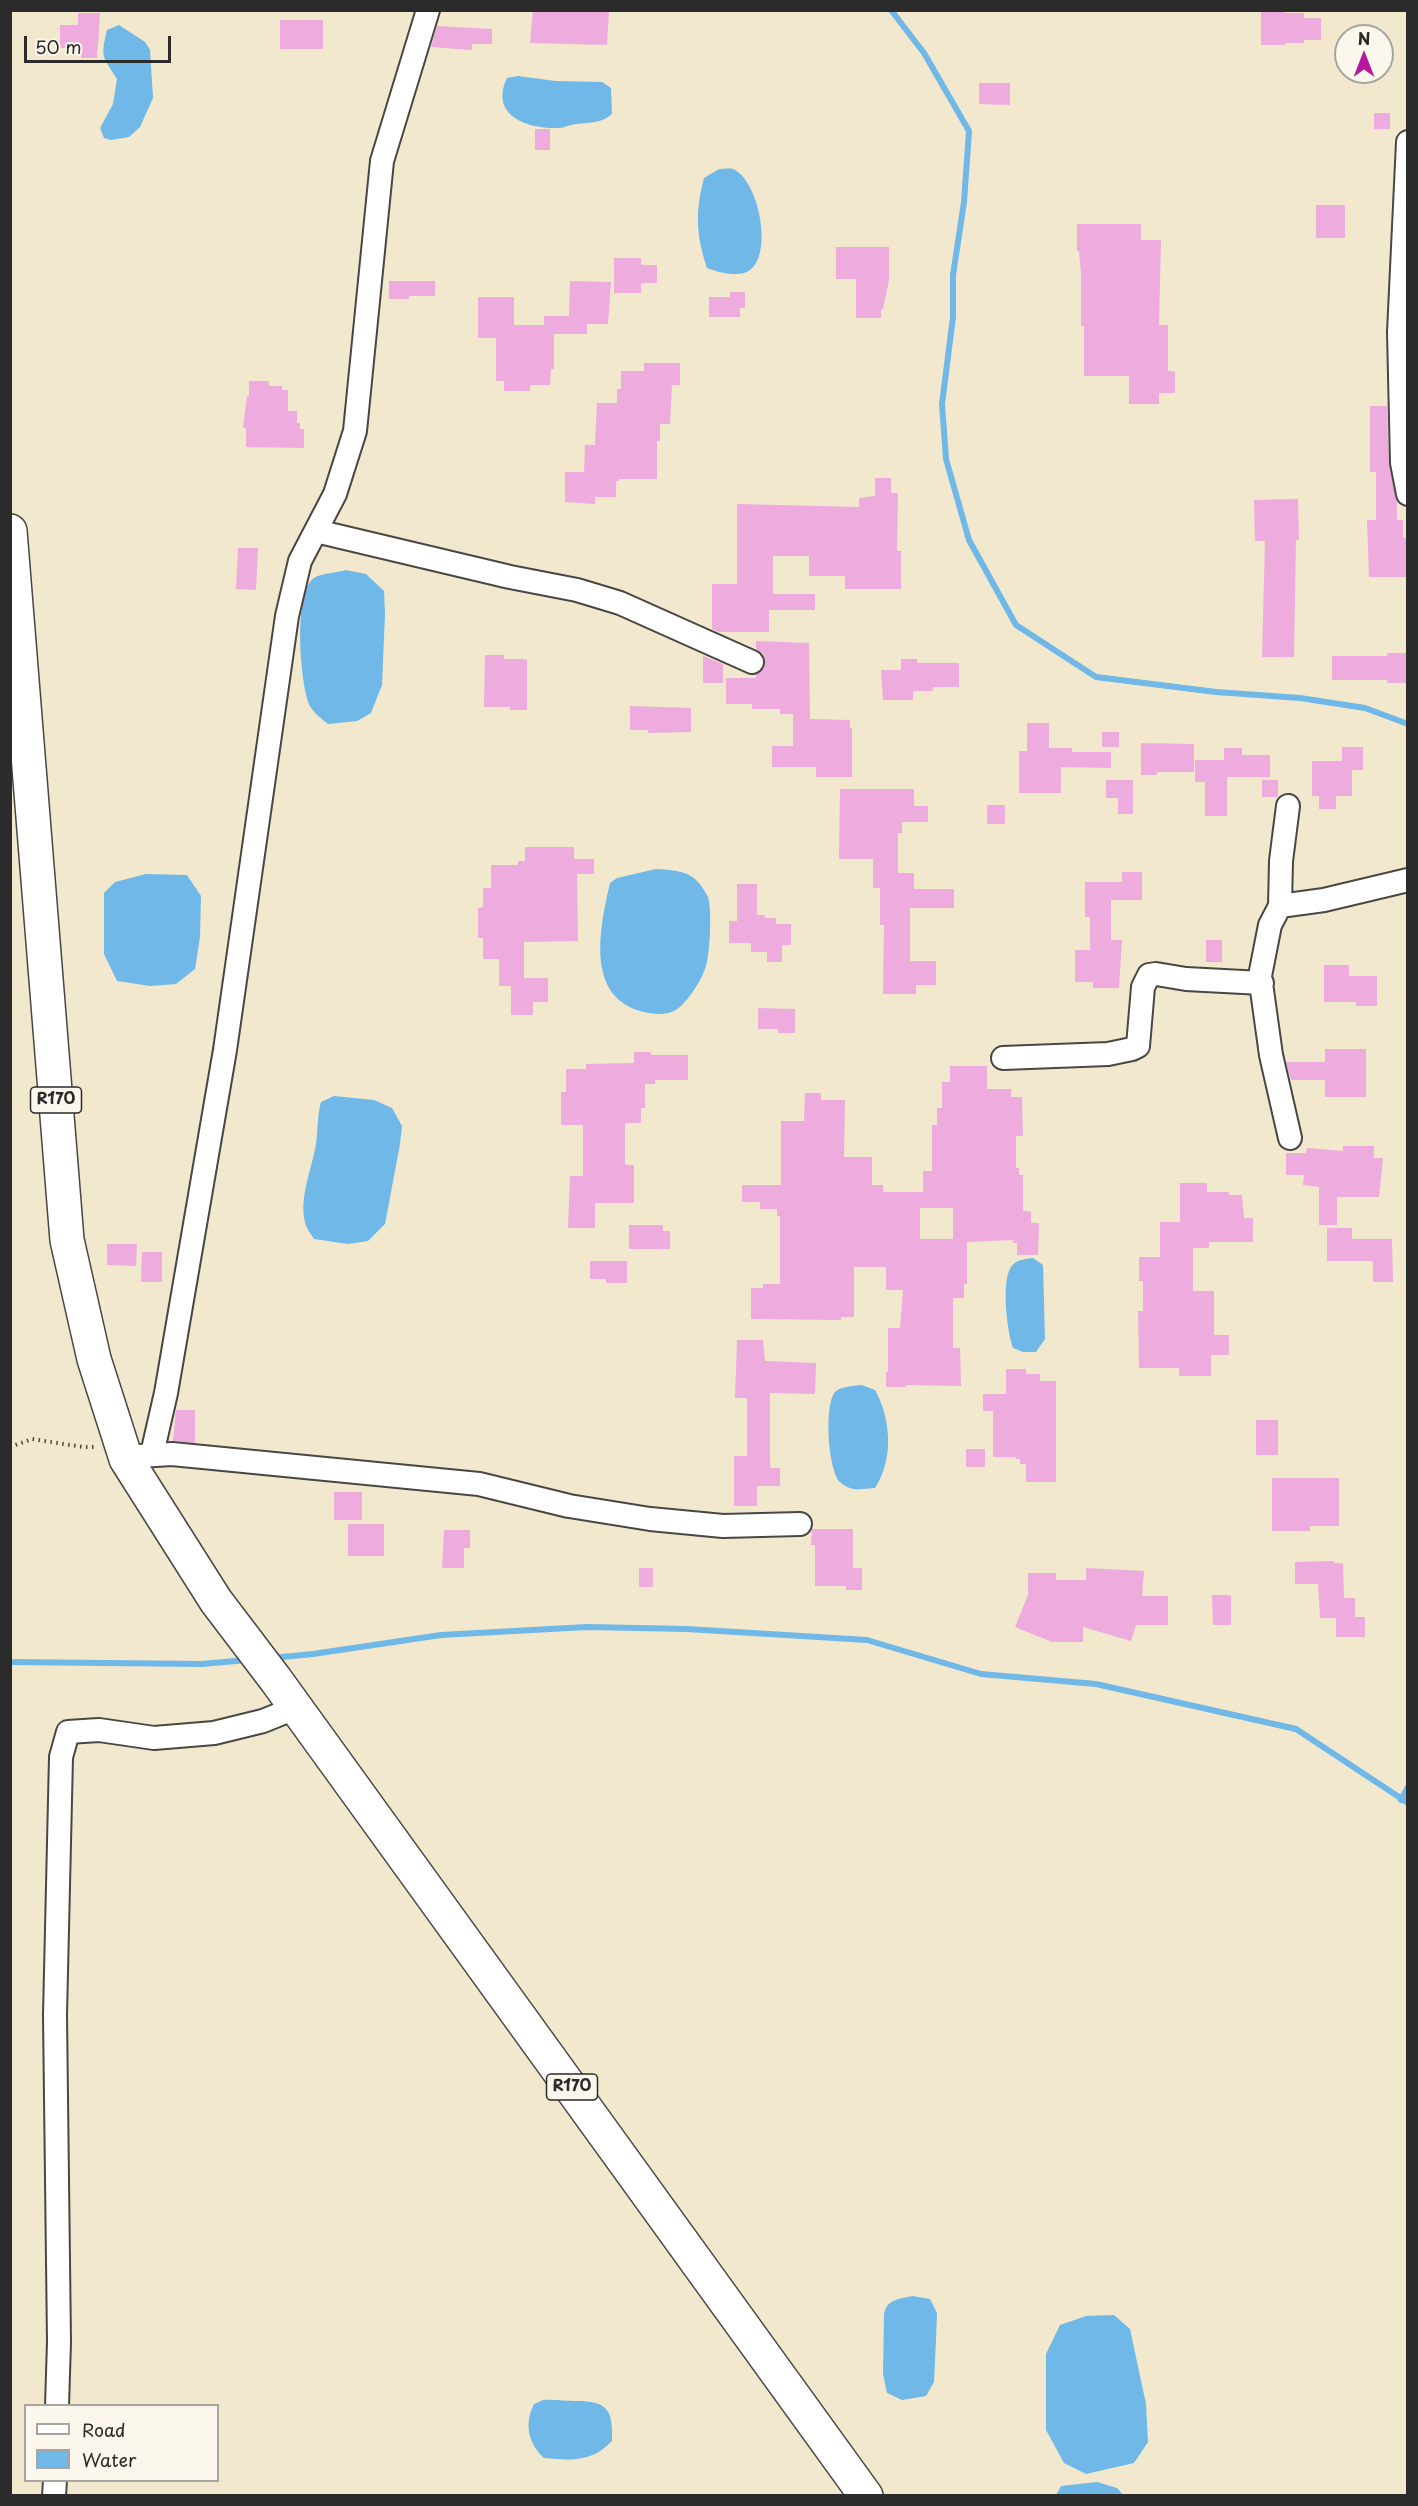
<!DOCTYPE html>
<html>
<head>
<meta charset="utf-8">
<style>
	body { margin:0 }
	#map { position:relative; width:1418px; height:2506px; overflow:hidden; background:#f1e8ce; font-family:"Playpen Sans",sans-serif }
	canvas { display:block }
	.frame { position:absolute; inset:0; border:12px solid #2b2b2b; pointer-events:none }
	.legend { position:absolute; left:24px; top:2404px; width:195px; height:78px; box-sizing:border-box; background:#fbf7ec; border:2px solid #a8a59f; margin:0; padding:8px 10px; list-style:none; font-size:18px; color:#2b2b2b }
	.legend li { display:flex; align-items:center; gap:12px; height:30px }
	.legend b { width:30px; border:2px solid #a8a59f }
	.north { position:absolute; left:1334px; top:24px; width:60px; height:60px; box-sizing:border-box; background:#fbf7ec; border:2px solid #a8a59f; border-radius:50%; rotate:0deg; font-size:16px; font-weight:700; line-height:24px; text-align:center; color:#2b2b2b }
	.north::after { content:''; display:block; margin:auto; width:21px; height:27px; background:#b5179e; clip-path:polygon(50% 0,100% 100%,50% 72%,0 100%) }
	.scale { position:absolute; left:24px; top:36px; width:147px; height:27px; box-sizing:border-box; border:3px solid #2b2b2b; border-top:0; padding-left:8px; font-size:18px; line-height:21px; white-space:nowrap; color:#2b2b2b; -webkit-text-stroke:4px #fbf7ec; paint-order:stroke }
</style>
</head>
<body>
<div id="map">
<canvas width="1418" height="2506"></canvas>
<div class="frame"></div>
<ul class="legend">
<li><b style="height:8px;background:#fff"></b>Road</li>
<li><b style="height:16px;background:#70b8e8"></b>Water</li>
</ul>
<div class="north">N</div>
<div class="scale">50 m</div>
</div>
<script>
const context = document.querySelector('canvas').getContext('2d');
context.lineJoin = 'round';
function paint(path, color) {
  context.fillStyle = color;
  context.fill(path, 'evenodd');
}
function trace(path, color, width, dash) {
  context.strokeStyle = color;
  context.lineWidth = width;
  context.lineCap = dash ? 'butt' : 'round';
  context.setLineDash(dash || []);
  context.stroke(path);
}
function label(font, color, halo, rows, align = 'center') {
  context.font = font + ' "Playpen Sans",sans-serif';
  context.lineWidth = 4.5;
  context.setLineDash([]);
  context.textBaseline = 'middle';
  context.strokeStyle = halo;
  context.fillStyle = color;
  for (const [text, x, y, turn = 0] of rows) {
    context.save();
    context.translate(x, y);
    context.rotate((+turn || 0) * Math.PI / 180);
    context.textAlign = isNaN(turn) ? turn : align;
    if (halo) context.strokeText(text, 0, 0);
    context.fillText(text, 0, 0);
    context.restore();
  }
}
paint(new Path2D(`
	M119,25L145,42L150,50L153,98L140,127L129,137L111,140L104,138L100,128L113,104L117,79C103,56 100,59 107,30Z
	M518,76L556,81L602,82L611,88L612,114C600,124 591,122 577,124C570,124 565,128 558,128C528,129 489,116 507,78Z
	M719,169C723,169 729,168 733,169C760,180 776,264 744,273C732,276 718,272 707,268C696,234 695,213 704,178Z
	M346,570L366,574L384,591L385,614L382,685L371,713L357,721L328,724C322,719 312,712 309,704C300,682 293,592 314,578C322,573 337,573 346,570Z
	M656,869C670,870 688,870 698,882C701,885 706,893 708,897C712,910 710,948 707,961C705,975 692,995 682,1005C672,1016 657,1015 644,1012C584,998 600,927 610,883L617,878Z
	M146,874L187,875L201,896L200,937L195,969L176,984L150,986L117,981L104,954V893L115,882Z
	M334,1096L374,1100L392,1108L402,1126L400,1144L385,1224L368,1241L348,1244L314,1239C311,1234 306,1228 305,1222C299,1197 312,1169 316,1144C318,1130 317,1116 321,1102Z
	M1033,1258L1043,1265L1045,1339L1036,1352H1023L1013,1348C1007,1331 1001,1282 1011,1267C1015,1260 1025,1259 1033,1258Z
	M862,1385L875,1390C891,1419 894,1459 875,1488C862,1489 850,1492 840,1482C828,1470 824,1405 835,1392C841,1386 855,1386 862,1385Z
	M913,2296L930,2299L937,2313L936,2340L934,2382L926,2396L902,2400L887,2393L883,2374L884,2314C887,2299 899,2299 913,2296Z
	M1114,2315L1130,2329L1146,2404L1148,2442L1134,2463L1086,2474L1064,2463L1046,2430V2354L1060,2325L1086,2316Z
	M543,2400C554,2399 565,2401 576,2401C608,2401 613,2410 612,2441C591,2463 572,2460 544,2458C528,2443 524,2424 534,2404Z
	M1097,2482L1117,2488L1123,2495H1056L1061,2486Z`), '#70b8e8');
trace(new Path2D(`
	M891,10L924,53L969,131L964,202L953,275V317L942,404L946,459L969,540L1016,625L1096,677L1216,692L1300,698L1365,708L1408,724
	M272,1658L313,1654L441,1635L587,1627L687,1629L867,1640L981,1674L1096,1684L1296,1729L1408,1803
	M10,1662L202,1664L247,1660
	M1401,1800L1408,1787`), '#70b8e8', 6);
paint(new Path2D(`
	M533,10H609L607,45L530,43Z
	M1261,10H1285V13H1304V18H1321V40H1304V43H1285V45H1261Z
	M78,13H100L97,58H81V48H60V25H78Z
	M280,20H323V49H280Z
	M437,26L492,29V44H472V50L431,47Z
	M979,83H1010V105L979,104Z
	M1374,113H1390V129H1374Z
	M535,129H550V150H535Z
	M1316,205H1345V238H1316Z
	M1077,224H1141V240H1161L1159,325H1168V371H1175V393H1159V404H1129V376H1084V326H1081V274L1079,251H1077Z
	M836,247H889V280L883,309H881V318H856V279H836Z
	M614,258H641V265H657V283H641V293H614Z
	M389,281H435V296H409V299H389Z
	M570,281L611,282L608,324H587V334H554V369H551L550,385H530V391H504V381H496V338H478V297H514V325H544V316H569Z
	M730,292H745V308H740V317H709V297H730Z
	M644,363H680V385H672L670,424H660V441H657V479H619V481H616V497H595V504L565,502V472H584L585,445H595L597,403H617V389H621V371H644Z
	M249,381H269V386H282V390H288V411H297V423H300V429H304V448L246,447V428H243L247,396H249Z
	M1370,406H1387L1389,465L1397,502V520H1403V538H1407V577H1369L1367,520H1376V472H1370Z
	M875,478H891V493H898L897,551H901V589H845V576H809V556H773V594H815V610H769V632H719L712,629V584H737V504L859,507V498L875,496Z
	M1298,499L1299,540H1296L1294,657H1262L1265,541H1255L1254,500Z
	M238,548H258L256,590L236,589Z
	M756,641L809,643L810,719L850,720V728H852V777H816V767H772V746H793V714H780V709H752V704H726V678H756V675L764,668L765,660L763,654L756,649Z
	M1387,653H1407V683H1387V680H1332V656H1387Z
	M485,655H504V659H527V710H510V707H484Z
	M703,656L723,664V683H703Z
	M901,659H917V663H959V687H933V691H913V700H883L881,670H901Z
	M630,706L691,708V732L648,733V730H630Z
	M1027,723H1049V748H1072V752H1111V768L1061,767V793H1019V751H1027Z
	M1102,732H1119V747H1102Z
	M1141,743L1194,744V772H1157V775H1141Z
	M1342,747H1363V770H1352V796H1336V809H1319V796H1312V761H1342Z
	M1224,748H1242V755H1270V777H1227V816H1205V782H1195V760H1224Z
	M1106,780H1133V814H1118V798H1106Z
	M1262,780H1278V797H1262Z
	M840,789H914V806H928V822H902V833H898V873H914V889H954V908H910V961H936V985H916V994H883L884,925H880V888H873V859H839Z
	M987,805H1005V824H987Z
	M525,847H574V859H594V874H577L578,941L524,942V978H548V1002H533V1015H511V986H499V959H483V938H478V908L483,907V888H491V865H518V861H525Z
	M1122,872H1142V900H1111V940H1122L1119,988H1093V982H1075V950H1090V917H1085V882H1122Z
	M737,884H757V915H765V918H776V924H791V945H782V962H767V952H751V943H729V921H737Z
	M1206,940H1222V962H1206Z
	M1324,965H1349V976H1377V1006H1356V1002H1324Z
	M758,1008L795,1009V1033H778V1029H758Z
	M1325,1049H1366V1097H1325V1080H1291L1286,1062H1325Z
	M634,1052H651V1055H688V1080H655V1084H645V1108H641V1123H625V1165H634V1203H595V1228H568L570,1176H583V1125H561V1092H566V1069H586V1064L634,1063Z
	M950,1066H987V1089H1011V1097H1022L1023,1136H1016V1168H1019V1175H1023V1211H1031V1223H1039L1038,1255H1017V1243H1013V1240L967,1242V1284H964V1298H953V1348H960L961,1386L906,1385V1387H886V1372H888V1328H900L903,1290H886V1267H854V1317H841V1320L751,1319V1288H763V1284H780V1216H777V1209H760V1202H742V1185H781V1121H804L805,1093H821V1100H845L844,1157H872V1185H883V1192H923V1171H932V1125H937V1108H942V1082H950ZM920,1208H953V1239H920Z
	M1343,1146H1374V1158H1383L1379,1197H1337V1225H1319V1187L1303,1185L1304,1175H1286V1153H1306L1307,1148L1343,1151Z
	M1180,1183H1207V1192H1229V1195H1242L1244,1218H1253V1242H1209V1248H1193V1291H1214V1335H1229V1355H1211V1376H1179V1368H1139L1138,1311H1143V1281H1139V1257H1160V1222H1180Z
	M629,1225H663V1231H670V1249H629Z
	M1327,1228H1352V1239H1392L1393,1282H1373V1261H1327Z
	M107,1244H137L136,1266L107,1265Z
	M142,1252H162V1282H141Z
	M590,1261H627V1283H606V1279H590Z
	M737,1340H763L765,1361L816,1363L815,1394L770,1393V1463L771,1468H780V1486H757V1506H734V1456H747V1398H735Z
	M1006,1369H1026V1374H1040V1381H1056V1482H1026V1464H1020V1459H1016V1457H993V1411H983V1394H1006Z
	M176,1410H195V1443L173,1441Z
	M1256,1420H1278V1455H1256Z
	M966,1449H985V1467H966Z
	M1272,1478H1339V1526H1310V1531H1272Z
	M334,1492H362V1520H334Z
	M348,1524H384V1556H348Z
	M812,1529H853V1568H862V1590H846V1586H815V1545H811Z
	M444,1530H470V1548H464V1568H442Z
	M1334,1561V1563H1343L1344,1598H1355V1617H1365V1637H1336V1618H1320L1318,1584H1295V1562Z
	M639,1568H653V1587H639Z
	M1086,1568L1144,1571L1142,1596H1168V1625H1136L1131,1641L1083,1627V1642H1052L1015,1627L1028,1595V1573H1056V1580H1086Z
	M1212,1595H1231V1625H1213Z`), '#eeabde');
const street = new Path2D(`
	M1408,142L1399,332L1402,463L1408,494
	M316,531L510,577L577,590L620,603L752,662
	M1288,806L1281,861L1280,906L1270,925L1260,976L1271,1055L1290,1138
	M1280,906L1324,900L1408,880
	M1003,1058L1108,1054L1132,1049L1138,1046L1143,987L1149,975L1156,974L1186,979L1262,983
	M152,1454L166,1393L225,1050L287,616L300,561L335,494L355,431L382,161L428,10
	M139,1456L172,1454L479,1484L569,1506L650,1519L723,1526L800,1524
	M57,2406L59,2342L55,2015L61,1757L68,1732L99,1730L154,1738L214,1733L263,1721L295,1708
	M54,2496L55,2480`);
const primary = new Path2D(`
	M10,531L67,1240L94,1359L126,1459L216,1601L276,1680L866,2496`);
trace(street, '#494743', 26);
trace(primary, '#494743', 36);
trace(new Path2D(`
	M10,1447L32,1439L83,1447H97`), '#494743', 4, [1.5, 4.5]);
trace(street, '#fff', 22);
trace(primary, '#fff', 33);
for (const [x, y, w] of [
	[56,1100,51],
	[572,2087,51]
]) {
  const box = new Path2D();
  box.roundRect(x - w / 2, y - 13, w, 26, 4.5);
  context.fillStyle = '#fbf7ec';
  context.fill(box);
  trace(box, '#2b2b2b', 1.5);
}
label('bold 16px', '#2b2b2b', null, [
	["R170",56,1100],
	["R170",572,2087]
]);
</script>
</body>
</html>
